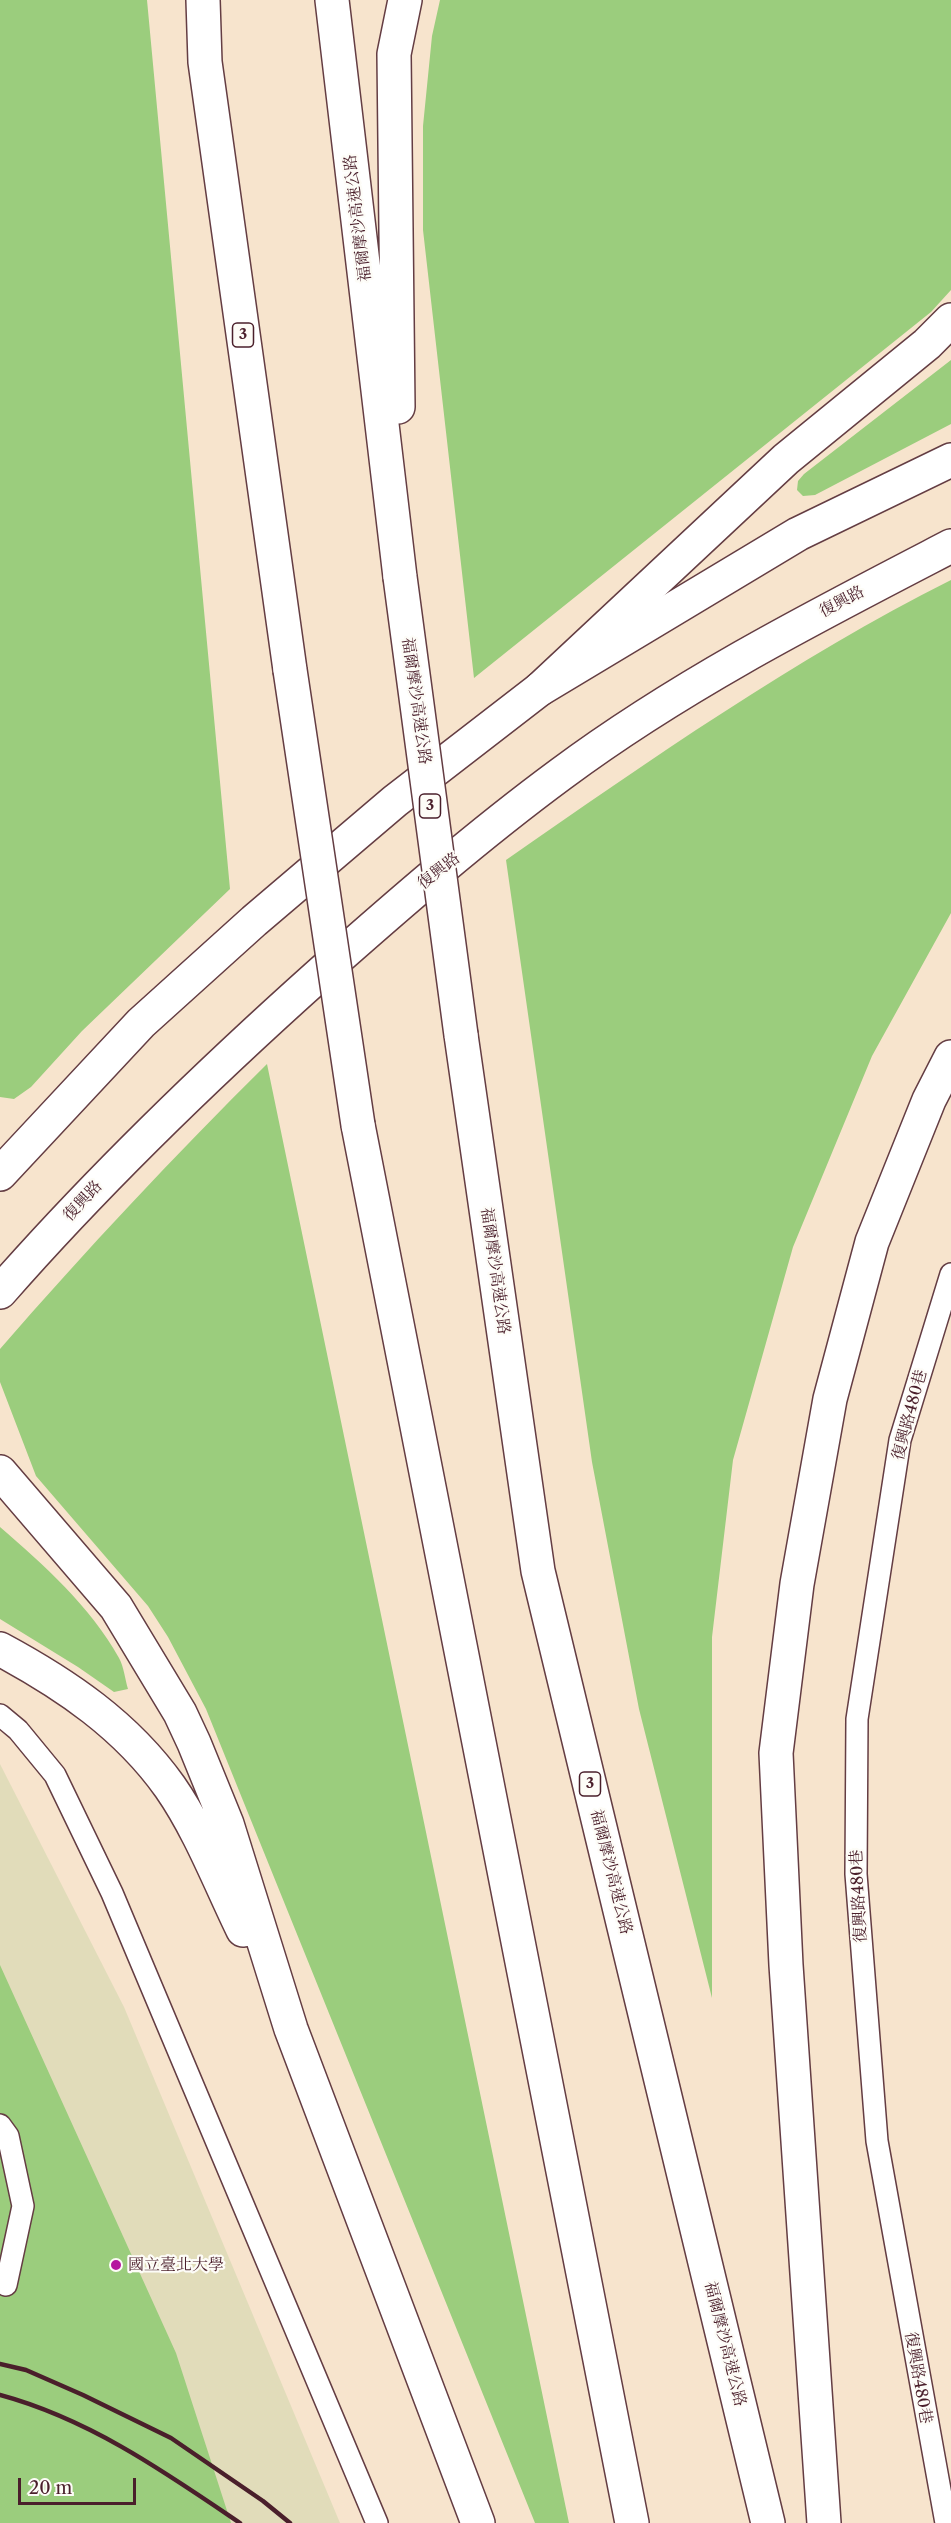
<!DOCTYPE html>
<html>
<head>
<meta charset="utf-8">
<style>
	body { margin:0 }
	#map { position:relative; width:951px; height:2523px; overflow:hidden; background:#f7e4cd; font-family:"Libre Caslon Text",serif }
	canvas { display:block }
	.scale { position:absolute; left:18px; top:2478px; width:118px; height:27px; box-sizing:border-box; border:3px solid #4a1f2b; border-top:0; padding-left:8px; font-size:18px; line-height:21px; white-space:nowrap; color:#4a1f2b; -webkit-text-stroke:4px #fdfcf7; paint-order:stroke }
</style>
</head>
<body>
<div id="map">
<canvas width="951" height="2523"></canvas>
<div class="scale">20 m</div>
</div>
<script>
const context = document.querySelector('canvas').getContext('2d');
context.lineJoin = 'round';
function paint(path, color) {
  context.fillStyle = color;
  context.fill(path, 'evenodd');
}
function trace(path, color, width, dash) {
  context.strokeStyle = color;
  context.lineWidth = width;
  context.lineCap = dash ? 'butt' : 'round';
  context.setLineDash(dash || []);
  context.stroke(path);
}
function label(font, color, halo, rows, align = 'center') {
  context.font = font + ' "Libre Caslon Text","Noto Serif TC",serif';
  context.lineWidth = 4.5;
  context.setLineDash([]);
  context.textBaseline = 'middle';
  context.strokeStyle = halo;
  context.fillStyle = color;
  for (const [text, x, y, turn = 0] of rows) {
    context.save();
    context.translate(x, y);
    context.rotate((+turn || 0) * Math.PI / 180);
    context.textAlign = isNaN(turn) ? turn : align;
    if (halo) context.strokeText(text, 0, 0);
    context.fillText(text, 0, 0);
    context.restore();
  }
}
paint(new Path2D(`
	M0,1764L124,2007L340,2523H0Z`), '#e1dcba');
paint(new Path2D(`
	M0,0H147L230,889L82,1031L31,1087L14,1099L0,1097Z
	M440,0H951V290L931,312L474,678L423,230V126L432,36Z
	M951,360V424L815,495L803,496L797,490L798,481L804,474Z
	M951,580V913L872,1056L793,1247L733,1460L712,1637V1998L639,1709L592,1462L506,860C650,760 794,659 951,580Z
	M267,1064L569,2523H535L206,1709L168,1637L148,1606L36,1476L0,1382V1349C86,1250 174,1156 267,1064Z
	M0,1527C43,1564 91,1607 119,1658C124,1667 125,1679 128,1689L114,1692L78,1667L0,1619Z
	M0,1965L176,2353L231,2523H0Z`), '#9bcd7d');
const service = new Path2D(`
	M0,1715L18,1730L55,1775L112,1893L377,2523
	M0,2125L8,2136L23,2206L6,2285
	M946,2523L877,2141L856,1874L857,1719L900,1440L951,1274`);
const secondary = new Path2D(`
	M0,1174L141,1023L254,921L395,801L540,689L798,534L951,460
	M0,1292C100,1178 208,1074 321,973C399,904 477,836 561,774C682,684 818,615 951,546`);
const motorway = new Path2D(`
	M203,0L205,62L290,670
	M332,0L400,577
	M398,407L394,54L405,0
	M540,689L786,459L927,344L951,320
	M461,1035L538,1571L768,2523
	M358,1125L632,2523
	M0,1472L116,1607L180,1713L194,1743L227,1824L291,2029L478,2523
	M0,1649C65,1684 126,1725 170,1787C200,1830 220,1883 243,1930
	M824,2523L786,1965L776,1753L797,1584L830,1399L872,1242L929,1100L951,1057`);
trace(service, '#643d43', 24);
trace(secondary, '#643d43', 36);
trace(motorway, '#643d43', 36);
trace(service, '#fff', 21);
trace(secondary, '#fff', 33);
trace(motorway, '#fff', 33);
trace(new Path2D(`
	M0,2364L26,2370L83,2395L171,2438L263,2501L290,2523
	M0,2395C89,2419 165,2472 240,2523`), '#4a1f2b', 4.5);
const motorwayBridge = new Path2D(`
	M400,577L461,1035
	M290,670L358,1125`);
trace(motorwayBridge, '#643d43', 36, []);
trace(motorwayBridge, '#fff', 33);
for (const [x, y, r, color] of [
	[116,2265,6,"#b5179e"]
]) {
  const dot = new Path2D();
  dot.arc(x, y, r, 0, 2 * Math.PI);
  context.fillStyle = color;
  context.fill(dot);
  trace(dot, '#fdfcf7', 2);
}
for (const [x, y, w] of [
	[243,335,21],
	[430,806,21],
	[590,1784,21]
]) {
  const box = new Path2D();
  box.roundRect(x - w / 2, y - 12, w, 24, 4.5);
  context.fillStyle = '#fdfcf7';
  context.fill(box);
  trace(box, '#4a1f2b', 1.5);
}
label('bold 15px', '#4a1f2b', null, [
	["3",243,335],
	["3",430,806],
	["3",590,1784]
]);
label('16px', '#4a1f2b', '#fdfcf7', [
	["福爾摩沙高速公路",358,218,-97],
	["復興路",842,602,-28],
	["福爾摩沙高速公路",416,701,82],
	["復興路",439,871,-38],
	["復興路",83,1201,-47],
	["福爾摩沙高速公路",495,1271,82],
	["復興路480巷",910,1415,-75],
	["福爾摩沙高速公路",611,1872,76],
	["復興路480巷",859,1896,-93],
	["福爾摩沙高速公路",725,2344,76],
	["復興路480巷",918,2378,80]
]);
label('16px', '#4a1f2b', '#fdfcf7', [
	["國立臺北大學",128,2265]
], 'left');
</script>
</body>
</html>
